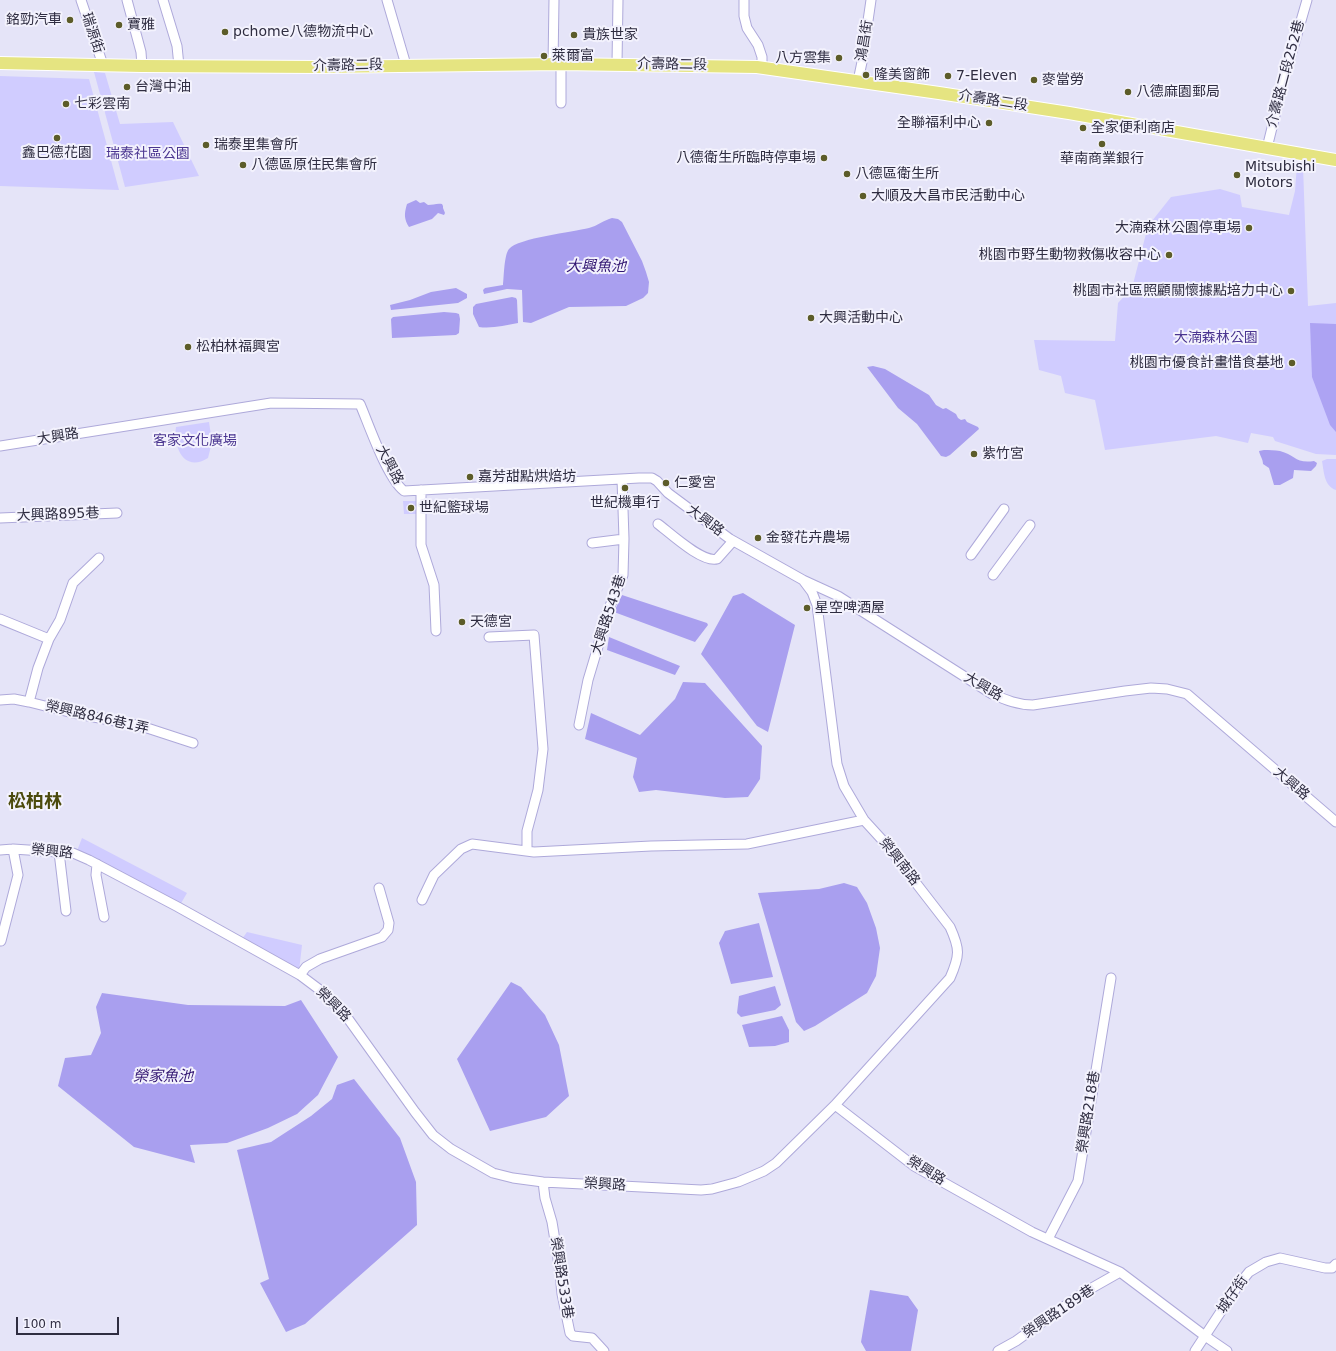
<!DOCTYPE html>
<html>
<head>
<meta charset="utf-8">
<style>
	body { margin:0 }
	#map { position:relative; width:1336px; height:1351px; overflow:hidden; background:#e5e4f8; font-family:"DejaVu Sans",sans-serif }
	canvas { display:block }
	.scale { position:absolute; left:16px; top:1317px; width:103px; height:18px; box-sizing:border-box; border:2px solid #2f2d41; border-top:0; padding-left:5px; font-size:12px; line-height:14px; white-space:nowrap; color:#2f2d41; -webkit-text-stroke:3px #f3f2fd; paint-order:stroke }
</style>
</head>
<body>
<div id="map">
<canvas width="1336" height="1351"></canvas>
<div class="scale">100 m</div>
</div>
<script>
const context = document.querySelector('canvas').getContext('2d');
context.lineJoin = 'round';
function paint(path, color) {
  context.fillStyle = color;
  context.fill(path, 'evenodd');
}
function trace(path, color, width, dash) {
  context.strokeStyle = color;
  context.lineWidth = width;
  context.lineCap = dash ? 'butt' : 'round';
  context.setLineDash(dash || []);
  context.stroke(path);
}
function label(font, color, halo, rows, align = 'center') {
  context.font = font + ' "DejaVu Sans","Noto Sans TC",sans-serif';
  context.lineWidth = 4;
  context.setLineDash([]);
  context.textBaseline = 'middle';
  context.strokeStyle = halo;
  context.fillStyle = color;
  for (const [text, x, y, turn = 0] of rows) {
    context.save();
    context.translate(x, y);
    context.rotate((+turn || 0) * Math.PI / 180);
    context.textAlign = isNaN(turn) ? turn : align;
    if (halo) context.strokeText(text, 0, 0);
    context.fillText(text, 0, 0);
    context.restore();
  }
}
paint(new Path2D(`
	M94,72L105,73L120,124L173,122L199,176L125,187Z
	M0,76L89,79L119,190L0,186Z
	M1297,165L1303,166L1308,306L1336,303V455L1316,454L1275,441L1273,437L1251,433L1248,443L1216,436L1105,450L1095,400L1065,393L1061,376L1039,370L1034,340L1115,341L1118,303L1132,288L1148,226L1171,197L1220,189L1240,195L1242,207L1289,215L1295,191Z
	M209,422L212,442L208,458C184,473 173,447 176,427Z
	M1327,459H1336V490C1324,486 1324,472 1322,461Z
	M403,501H416L418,503V514H404Z
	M82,838L187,893L180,905L77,851Z
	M247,932L302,945L299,971L242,939Z`), '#d0ccff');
paint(new Path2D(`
	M1310,323L1336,324V432L1330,425L1312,377Z`), '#ada3f3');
paint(new Path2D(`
	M416,200L420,203L424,202L428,205C433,205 437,203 442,204L443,206V208L445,213L444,215L438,213L432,219L409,227C404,219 404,214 407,204Z
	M612,218L618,219L622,222L642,261L646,272L649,282L648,293L643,298L626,306L569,307L531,323L523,322L522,290L507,289L484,294L483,290L485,288L503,285C504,277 504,255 509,249C518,238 573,232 589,228C597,226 604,220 612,218Z
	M456,288L467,294V298L458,303L391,310L390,305L410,300L431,292Z
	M512,297L516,298L517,300L518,323C505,325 492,329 479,327L473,314V307L476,304Z
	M444,312L456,313L459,314L460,319L459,333L456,335L392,338L391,319L393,317Z
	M873,366L885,369L929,395L936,405L943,409L946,408L956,414L958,418L961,420L965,419L967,422L978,427L979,429L950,455L946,457L941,456L917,424L898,408L867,367Z
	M1264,450C1269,450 1275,450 1280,451C1295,455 1296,464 1314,461L1317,463L1316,466L1311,471L1294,470L1293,478L1280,485H1274L1269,468L1263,464C1263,459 1260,456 1259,451Z
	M743,593L795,625L768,732L757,726L701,654L733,596Z
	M622,595L707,623L708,625L695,642L614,612Z
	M609,637L680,666L675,675L607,650Z
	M683,682L705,683L762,746L760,779L748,797L725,798L656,790L639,792L633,777L637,758L585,739L591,713L640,735L675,699Z
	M844,883L857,887L867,903L876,928L880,948L876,976L867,993L815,1026L804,1031L796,1022L758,893L819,889Z
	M759,923L773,977L731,984L719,943L725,931Z
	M511,982L521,987L545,1015L559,1045L569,1096L546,1117L490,1131L457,1059Z
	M775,986L781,1005L775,1010L741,1017L737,1013L739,996Z
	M102,993L188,1005L285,1006L301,1000L338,1057L318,1095L297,1114L268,1128L227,1143L190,1145L195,1163L134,1147L58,1086L65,1058L91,1055L101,1033L96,1007Z
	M782,1016L789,1030V1042L775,1046L749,1047L742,1025Z
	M354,1079L400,1138L416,1182L417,1225L305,1324L286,1332L260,1283L269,1279L237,1150L271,1142L311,1116L332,1099L337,1085Z
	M870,1290L908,1296L918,1310L911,1351H866L861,1342Z`), '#a99fef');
const minor = new Path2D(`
	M81,0L103,65
	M127,0L141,52L142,66
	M163,0L177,46L179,66
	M387,0L406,65
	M744,0V16L747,28L758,45L762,57V68
	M553,64L554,0
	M561,64V103
	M617,64L618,0
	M858,81L862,62L871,0
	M1267,148L1283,83L1307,0
	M0,446L271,403L360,404C369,425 387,478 404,491L639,478H652L657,481L668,493L730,539L803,580L838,596L992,694C1006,700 1018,705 1033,705L1125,691L1151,688L1167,689L1187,694L1336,822
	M421,490V545L434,585L436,631
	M0,518L117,513
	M658,524C670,533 702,563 717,559L733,541
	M592,543L624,539
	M971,555L1004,509
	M993,575L1030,525
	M0,619L49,639
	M489,637L534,635L543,749L538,790L527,831V851
	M0,700L14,699L29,702L73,713L141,726L193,743
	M29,702L38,668L49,639L60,620L73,583L99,558
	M579,725L588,680L597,650L607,613L623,575L624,539L622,479
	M0,850L13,849L73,853L89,860L178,907L300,975L320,990L349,1020L415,1112L433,1135L451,1149L493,1173L513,1178L543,1182L701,1190L712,1189L738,1182L764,1171L776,1163L835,1105L950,978C960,955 960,949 950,927L885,843L864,820L844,786L837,764L817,605L812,592L803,580
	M59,852L66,911
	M97,864L96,875L104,917
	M422,900L434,875L461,849L472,844L534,852L651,846L747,844L864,820
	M1,941L18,875L13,849
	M300,975L306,967L320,959L382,937L388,930L389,923L379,888
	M835,1105L914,1166L1032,1232L1120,1272L1205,1336L1227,1351
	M543,1182L545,1198L552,1222L559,1265L562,1294L570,1333L573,1336L592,1338L604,1351
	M1048,1239L1078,1181L1111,978
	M998,1351L1016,1341L1083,1293L1120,1272
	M1195,1351L1237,1287L1249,1272L1266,1262L1280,1258L1325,1268H1332L1336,1264`);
const major = new Path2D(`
	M0,63L142,66L319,67L561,64L757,67L939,93L1069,113L1336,160`);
trace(minor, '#aea9da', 11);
trace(major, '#fff', 14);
trace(minor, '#fff', 9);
trace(major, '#e5e481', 12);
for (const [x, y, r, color] of [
	[70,20,4,"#5c5c29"],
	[119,25,4,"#5c5c29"],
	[225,32,4,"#5c5c29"],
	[574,35,4,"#5c5c29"],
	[544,56,4,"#5c5c29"],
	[839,58,4,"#5c5c29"],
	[866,75,4,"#5c5c29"],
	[948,76,4,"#5c5c29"],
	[1034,80,4,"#5c5c29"],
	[127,87,4,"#5c5c29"],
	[1128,92,4,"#5c5c29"],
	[66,104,4,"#5c5c29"],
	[989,123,4,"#5c5c29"],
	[1083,128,4,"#5c5c29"],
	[57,138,4,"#5c5c29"],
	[1102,144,4,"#5c5c29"],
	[206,145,4,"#5c5c29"],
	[824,158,4,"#5c5c29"],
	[243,165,4,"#5c5c29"],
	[847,174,4,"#5c5c29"],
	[1237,175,4,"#5c5c29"],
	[863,196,4,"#5c5c29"],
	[1249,228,4,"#5c5c29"],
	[1169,255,4,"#5c5c29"],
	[1291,291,4,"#5c5c29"],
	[811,318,4,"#5c5c29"],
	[188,347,4,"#5c5c29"],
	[1292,363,4,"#5c5c29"],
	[974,454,4,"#5c5c29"],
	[470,477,4,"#5c5c29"],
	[666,483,4,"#5c5c29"],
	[625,488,4,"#5c5c29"],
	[411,508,4,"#5c5c29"],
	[758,538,4,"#5c5c29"],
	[807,608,4,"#5c5c29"],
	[462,622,4,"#5c5c29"]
]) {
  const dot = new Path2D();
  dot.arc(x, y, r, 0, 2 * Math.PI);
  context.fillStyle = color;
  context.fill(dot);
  trace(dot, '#f3f2fd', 1.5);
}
label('14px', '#2f2d41', '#f3f2fd', [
	["銘勁汽車",62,20,"right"],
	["寶雅",127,25],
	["pchome八德物流中心",233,32],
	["貴族世家",582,35],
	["萊爾富",552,56],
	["八方雲集",831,58,"right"],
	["隆美窗飾",874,75],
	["7-Eleven",956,76],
	["麥當勞",1042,80],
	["台灣中油",135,87],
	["八德麻園郵局",1136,92],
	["七彩雲南",74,104],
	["全聯福利中心",981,123,"right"],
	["全家便利商店",1091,128],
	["瑞泰里集會所",214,145],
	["鑫巴德花園",57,153,"center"],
	["八德衛生所臨時停車場",816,158,"right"],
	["華南商業銀行",1102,159,"center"],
	["八德區原住民集會所",251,165],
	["Mitsubishi",1245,167],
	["Motors",1245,183],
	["八德區衛生所",855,174],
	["大順及大昌市民活動中心",871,196],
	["大湳森林公園停車場",1241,228,"right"],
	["桃園市野生動物救傷收容中心",1161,255,"right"],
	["桃園市社區照顧關懷據點培力中心",1283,291,"right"],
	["大興活動中心",819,318],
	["松柏林福興宮",196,347],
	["桃園市優食計畫惜食基地",1284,363,"right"],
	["紫竹宮",982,454],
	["嘉芳甜點烘焙坊",478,477],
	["仁愛宮",674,483],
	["世紀機車行",625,503,"center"],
	["世紀籃球場",419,508],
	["金發花卉農場",766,538],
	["星空啤酒屋",815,608],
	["天德宮",470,622]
], 'left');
label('14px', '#2f2d41', '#f3f2fd', [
	["瑞源街",92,33,72],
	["鴻昌街",865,41,-81],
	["介壽路二段",672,65,1],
	["介壽路二段",348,66,-1],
	["介壽路二段252巷",1286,74,-75],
	["介壽路二段",993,101,9],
	["大興路",58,437,-9],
	["大興路",389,465,62],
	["大興路895巷",58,515,-2],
	["大興路",705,521,37],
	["大興路543巷",609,615,-72],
	["大興路",983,687,30],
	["榮興路846巷1弄",97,718,13],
	["大興路",1291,784,41],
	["榮興路",52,852,6],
	["榮興南路",899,862,52],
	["榮興路",333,1005,45],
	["榮興路218巷",1089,1112,-81],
	["榮興路",926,1171,32],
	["榮興路",605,1185,3],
	["榮興路533巷",561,1278,81],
	["城仔街",1233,1295,-55],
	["榮興路189巷",1059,1312,-34]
]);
label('14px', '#4a3590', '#f3f2fd', [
	["瑞泰社區公園",148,154],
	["大湳森林公園",1216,338],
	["客家文化廣場",195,441]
]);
label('italic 15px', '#321672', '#f3f2fd', [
	["大興魚池",596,267],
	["榮家魚池",163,1077]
]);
label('bold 18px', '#4c4b0d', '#f3f2fd', [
	["松柏林",35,802]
]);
</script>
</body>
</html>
